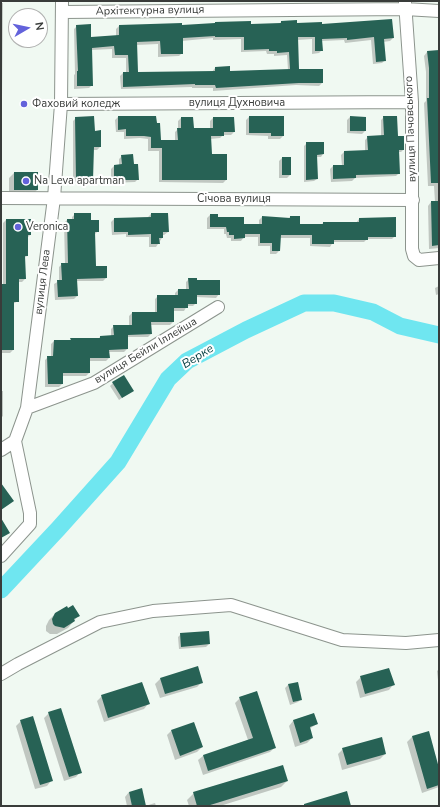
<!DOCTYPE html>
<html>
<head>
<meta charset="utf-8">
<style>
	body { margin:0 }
	#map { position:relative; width:440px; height:807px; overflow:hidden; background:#f0f9f2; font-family:"Nunito Sans",sans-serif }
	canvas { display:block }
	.frame { position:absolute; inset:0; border:2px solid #393c3a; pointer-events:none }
	.north { position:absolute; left:8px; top:8px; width:40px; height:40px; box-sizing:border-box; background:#fff; border:1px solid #b0b1b0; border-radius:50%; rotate:81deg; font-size:11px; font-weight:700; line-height:16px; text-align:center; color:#393c3a }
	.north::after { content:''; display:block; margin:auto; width:14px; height:18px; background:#6362db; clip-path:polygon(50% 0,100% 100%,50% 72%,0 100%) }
</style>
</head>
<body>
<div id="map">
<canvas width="440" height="807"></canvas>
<div class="frame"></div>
<div class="north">N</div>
</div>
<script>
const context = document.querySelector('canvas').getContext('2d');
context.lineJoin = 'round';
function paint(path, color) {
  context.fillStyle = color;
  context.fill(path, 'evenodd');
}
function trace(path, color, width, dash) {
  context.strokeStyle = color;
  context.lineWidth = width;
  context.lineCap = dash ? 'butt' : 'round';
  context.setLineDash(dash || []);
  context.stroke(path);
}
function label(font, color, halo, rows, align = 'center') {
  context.font = font + ' "Nunito Sans",sans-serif';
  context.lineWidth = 4;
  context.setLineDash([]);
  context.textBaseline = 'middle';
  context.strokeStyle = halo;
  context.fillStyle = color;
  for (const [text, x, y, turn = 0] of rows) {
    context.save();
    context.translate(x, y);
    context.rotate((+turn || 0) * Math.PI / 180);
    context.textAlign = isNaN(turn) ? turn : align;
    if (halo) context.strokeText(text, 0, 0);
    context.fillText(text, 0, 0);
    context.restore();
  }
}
paint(new Path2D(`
	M1,3H3L2,98L1,100Z
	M281,22L321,25L393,38L390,41L383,42L385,60L382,63L373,64L371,40L345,43L344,40L322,41V50L319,53L312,54V39L297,40L298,70L322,83L319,86L296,85L213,91V88H192V87L121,89L120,76L123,73H126V58H112V49L91,50L92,85L89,88L74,89V75L75,74L74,29L77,26L90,38L116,36V29L119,26L250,25L279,24ZM213,38V40L241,39V52L266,51L267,54H274V56L287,55L288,70L229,73L215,68L212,72L137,73L136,45L158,44V57L179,56L182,53V41Z
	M439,51V248L429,249L428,206L431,202H435L434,186H428L424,103L426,101V72L424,56L427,52Z
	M118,117L160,141H175V132L178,129V121L181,118L193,129H210V121L213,118L234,132L231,135H223L220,138L210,139L211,155L226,180L223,183L159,182V151H148V139L140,138L124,139V132H116L115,120Z
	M249,117L283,136L280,139H268V136L246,135V120Z
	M350,117L365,131L362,134L347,133V120Z
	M384,117L404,149L401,152H398L399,173L396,176L355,178L352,181L331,182L330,169L333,166H342L341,155L344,152L365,151V140L368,137L381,136V120Z
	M76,118L94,132L100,131V147L97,150H93L92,179L89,182H73V121Z
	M307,143L323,154L321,157H316L317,179L314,181L304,182V146Z
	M122,156L133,165L138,179L135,182L111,183V169L114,166H119V159Z
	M282,158L290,175L287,178H279V161Z
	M14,173L37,190L32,195H9V178Z
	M75,214L90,221L98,231L94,235L95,267L106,278L103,281H76L77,296L74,299L55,300L54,284L59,281V267L62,264H65L64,223L67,220H72V217Z
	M151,214L168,232L164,235H162V238L156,247H149V237H126V234L112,235L111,222L114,219L148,217Z
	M210,215L217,218L243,225H259V220L262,217L288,219L290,217L299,225H321L323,223H356L359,219L395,236L392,239H367L364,242H333L330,247L310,246V238H280L279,251L276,254H270V246H258V237H244L241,241H231V238H227L226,234H224V229H207V218Z
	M6,220L30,235L27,238V256L24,258L25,279L22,282H18V301L13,304V350L10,353H1V285H3V223Z
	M189,279L196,281L219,294L216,298L196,297V303L193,306H187L184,311H173V322L170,325H150L151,334L148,337H127V349L124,352H108L109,358L106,361H89V373L86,376H62V384L59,387H45V360L48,357H51V344L54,341H69L71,339H98L100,337L111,336V329L114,326H129V316L132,313H155V299L158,296H175V293L178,290H186V282Z
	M439,286V294L436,295L435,288Z
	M113,383L132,391L119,400L110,386Z
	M1,391H3V416L1,418Z
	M55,614L78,616L68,628L57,634H50L46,631V626L49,620Z
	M181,634L209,644L206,647L179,649L178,637Z
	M197,668L202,682L197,687L160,698L155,684L160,679Z
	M439,669V689L437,671Z
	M361,677L393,685L389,690L360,698L356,682Z
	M297,683L301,699L298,702L290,705L285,688L288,685Z
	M102,696L148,704L144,709L104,722L97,701Z
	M240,698L275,747L270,752L203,775L198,760L203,756L248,740L235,703Z
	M49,713L80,772L76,777L64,781L44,718Z
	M21,721L51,781L47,786L35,789L16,726Z
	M293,721L317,724L309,729L312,738L307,743L295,747L289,726Z
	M171,731L202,747L197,752L175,760L167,735Z
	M428,732L439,771V787L422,793L407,742L412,737Z
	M343,749L385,754L380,759L342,770L338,754Z
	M287,781L281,787L220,806H189L187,800L194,793Z
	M129,792L145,806L155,803L156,806H127L125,797Z`), '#0003');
trace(new Path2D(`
	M1,590L58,529L118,462L168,379L187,361L246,330L304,303H334L373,312L400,326L439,335`), '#6fe6f0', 17);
paint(new Path2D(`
	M392,19L394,38L384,39L386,61L376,62L374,37L347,40V38L322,39L323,51H315V37H298L299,69H323V83H299L216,88L215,85H195V84L123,87V72H129L128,55H115L114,46L92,48L93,86H77V71H78L76,25L91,24V37L119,35V25L182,23V25L215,23V22L251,21V24L281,23V21L297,20V23L322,22V24ZM215,36V37H244V50L269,49V51H277V53L289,52L290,69L230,71V66L215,67V71L138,72L137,42L160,41L161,54H183V38Z
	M439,50V183H431L427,98H429V68L427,51Z
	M94,116L95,131L101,130V147H94L93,180H76L75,117Z
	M118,116H156L157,123H160L161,140H178L177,128H181V117H193L194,128H213V117H234L235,132H224V136H211L212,154H227V180H162V148H151V137L144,136H126V129L118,130Z
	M249,116H284V136H271V133H249Z
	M350,116L366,117V131H350Z
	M383,116H397L398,136H404V150H399L400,174L356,175V178L333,179V165H344V151L368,150L367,136L384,135Z
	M306,142H324V154L317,155L318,179L306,180Z
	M133,154L134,164H138L139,180H114V165L122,164L121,155Z
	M282,157H291V175H282Z
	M14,172H38V190H14Z
	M431,201H439V245L432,246Z
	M74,213H91V220H99V232H95L96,266H107V278L77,279L78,296L58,297L57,280H62L61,263H68L67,219H74Z
	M151,213H168L169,232H163V238H159L160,244H151V234L128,235V232H114V218L151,217Z
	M210,214H218V217H244V224H262V216L290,218V216H300V224H323V222H359V218L396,217V237H368V240H334V244H312V235H281L280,251H272V243H260V234H245V238L234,239V235H229V232H227L226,227H210Z
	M6,219H31V235H28V256H25L26,279H19V302H14V350H1V284H6Z
	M188,278H197V280H220V295H197V304H188V308H174V322H151L152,334L128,335V349L109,350L110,358H90V373H63V384H48L47,356H53L54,340H71L70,338H100V336L114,335L113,325H132V312H157V295H178V289H189Z
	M124,375L134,391L122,398L112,382Z
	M1,483L14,501L1,510Z
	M1,518L10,533L1,538Z
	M73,605L80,616L74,619L75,621L64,628L55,626L53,624L52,619L55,613L67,606L68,608Z
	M209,631L210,644L181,647L180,633Z
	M198,666L203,683L165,694L160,678Z
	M389,668L395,685L365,694L360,676Z
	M142,682L150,704L108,718L101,695Z
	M298,682L302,700L293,702L288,684Z
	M257,691L276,748L208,771L203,755L253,738L239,697Z
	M61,708L82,773L69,777L48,712Z
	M314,713L318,724L310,727L313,738L300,743L293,720Z
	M33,716L53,781L40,785L20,720Z
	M194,722L203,747L180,756L171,730Z
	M429,731L439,768V785L427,789L412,736Z
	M382,737L386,754L347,765L342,748Z
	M283,765L288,781L207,806H197L193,792Z
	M142,788L146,806H132L129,792Z
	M347,791L351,806H304V804Z`), '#276255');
const minor = new Path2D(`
	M405,2L412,102V249L414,256L419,260L439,258
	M63,12L405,9L439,11
	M61,104L412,102
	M1,198L413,200
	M27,408L94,383L218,307
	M15,441L27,408L54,198L61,104L62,1
	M1,450L15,441L30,513V524L1,556
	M1,674L18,664L100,622L153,611L231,605L342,640L406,643L439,640`);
trace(minor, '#8c948d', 14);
trace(minor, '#fff', 12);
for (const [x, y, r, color] of [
	[24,104,4,"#6362db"],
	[26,181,4,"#6362db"],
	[18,227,4,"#6362db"]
]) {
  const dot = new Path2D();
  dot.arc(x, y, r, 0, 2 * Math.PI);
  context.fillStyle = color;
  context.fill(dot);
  trace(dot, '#fff', 1.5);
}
label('11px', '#393c3a', '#fff', [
	["Архітектурна вулиця",150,11,-1],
	["вулиця Духновича",237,103],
	["вулиця Пачовського",411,129,-92],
	["Січова вулиця",234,199],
	["вулиця Лева",43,282,-83],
	["вулиця Бейли Іллейша",146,351,-31]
]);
label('11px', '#393c3a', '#fff', [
	["Фаховий коледж",32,104],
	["Na Leva apartman",34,181],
	["Veronica",26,227]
], 'left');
label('italic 12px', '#003a3e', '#fff', [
	["Верке",198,357,-32]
]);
</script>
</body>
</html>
